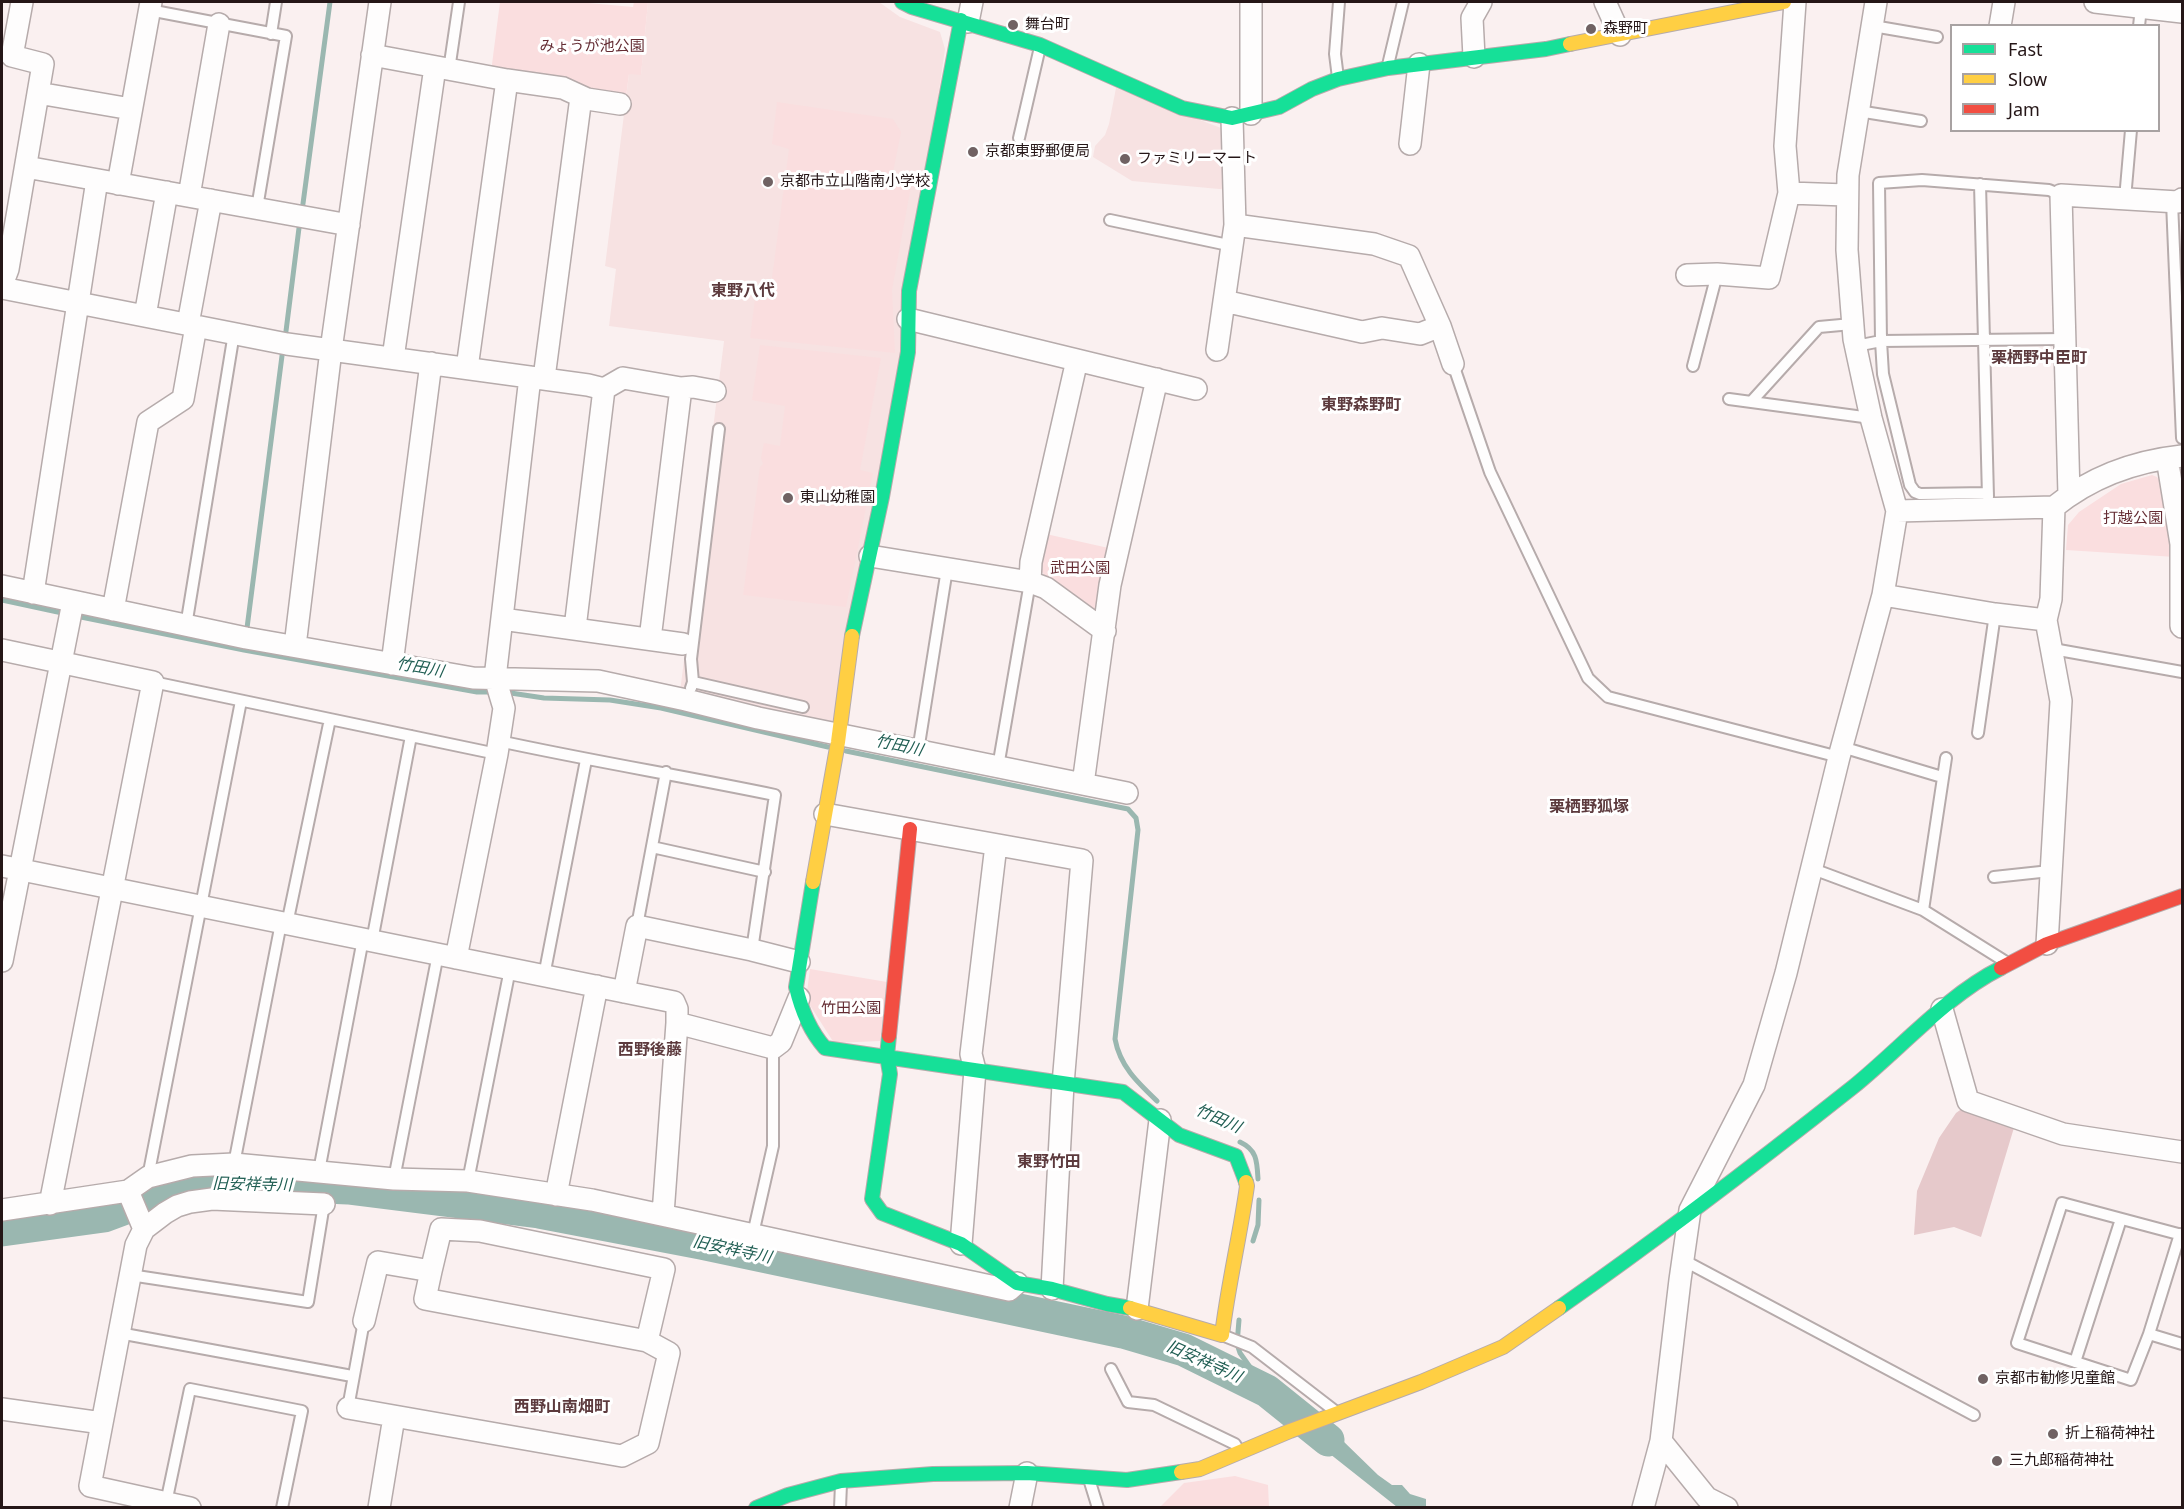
<!DOCTYPE html>
<html>
<head>
<meta charset="utf-8">
<style>
	body { margin:0 }
	#map { position:relative; width:2184px; height:1509px; overflow:hidden; background:#faf0f0; font-family:"Noto Sans",sans-serif }
	canvas { display:block }
	.frame { position:absolute; inset:0; border:3px solid #251617; pointer-events:none }
	.legend { position:absolute; left:1950px; top:24px; width:210px; height:108px; box-sizing:border-box; background:#fff; border:2px solid #a8a2a2; margin:0; padding:8px 10px; list-style:none; font-size:18px; color:#251617 }
	.legend li { display:flex; align-items:center; gap:12px; height:30px }
	.legend b { width:30px; border:2px solid #a8a2a2 }
</style>
</head>
<body>
<div id="map">
<canvas width="2184" height="1509"></canvas>
<div class="frame"></div>
<ul class="legend">
<li><b style="height:8px;background:#16e098"></b>Fast</li>
<li><b style="height:8px;background:#ffcf43"></b>Slow</li>
<li><b style="height:8px;background:#f24e42"></b>Jam</li>
</ul>
</div>
<script>
const context = document.querySelector('canvas').getContext('2d');
context.lineJoin = 'round';
function paint(path, color) {
  context.fillStyle = color;
  context.fill(path, 'evenodd');
}
function trace(path, color, width, dash) {
  context.strokeStyle = color;
  context.lineWidth = width;
  context.lineCap = dash ? 'butt' : 'round';
  context.setLineDash(dash || []);
  context.stroke(path);
}
function label(font, color, halo, rows, align = 'center') {
  context.font = font + ' "Noto Sans","Noto Sans JP",sans-serif';
  context.lineWidth = 6;
  context.setLineDash([]);
  context.textBaseline = 'middle';
  context.strokeStyle = halo;
  context.fillStyle = color;
  for (const [text, x, y, turn = 0] of rows) {
    context.save();
    context.translate(x, y);
    context.rotate((+turn || 0) * Math.PI / 180);
    context.textAlign = isNaN(turn) ? turn : align;
    if (halo) context.strokeText(text, 0, 0);
    context.fillText(text, 0, 0);
    context.restore();
  }
}
paint(new Path2D(`
	M648,2H879L900,17L940,32L945,49L900,360L833,729L680,692L724,341L609,326L616,269L605,266L629,74H641Z
	M1116,88L1221,128L1228,137L1230,190L1132,181L1093,157L1095,146L1105,135L1109,124Z`), '#f7e2e2');
paint(new Path2D(`
	M500,2H577L633,7L634,2H648L641,75L629,74L626,97L491,72Z
	M777,102L893,119L901,132L893,172L896,180L911,186L892,290L895,353L750,338L756,291L770,293L789,149L772,144Z
	M760,345L881,358L860,470L873,473L846,607L743,595L760,467L763,464L761,458L764,443L780,446L785,406L752,400Z
	M2152,475L2157,477L2165,486L2175,557L2066,550L2068,525L2079,512L2121,484Z
	M1046,534L1113,549L1099,609L1088,612L1046,578L1039,567Z
	M810,969L887,982L880,1041L834,1043L806,999Z
	M1235,1476L1268,1485L1269,1507L1159,1508L1184,1483Z`), '#fadedf');
paint(new Path2D(`
	M1967,1105L2016,1121L1981,1237L1954,1227L1914,1235L1917,1191L1939,1138L1956,1113Z`), '#e6c9cb');
paint(new Path2D(`
	M1305,1404L1378,1475L1392,1485H1402L1410,1494L1426,1499V1507H1397L1282,1416Z`), '#9ab7b0');
trace(new Path2D(`
	M302,211L330,2
	M285,339L300,220
	M2,600L67,614
	M76,616L244,650L477,692H495
	M247,628L283,348
	M504,692L544,698L610,700L661,708L828,747
	M846,751L1128,809L1136,818L1138,830L1115,1039C1120,1066 1137,1082 1157,1101
	M1240,1142C1257,1150 1257,1161 1258,1179
	M1253,1241L1258,1225L1259,1200
	M1239,1320L1237,1344L1240,1353L1267,1391`), '#9ab7b0', 5);
trace(new Path2D(`
	M2,1230L104,1216L147,1200L163,1191L181,1186L212,1182L348,1188L539,1212L701,1243L1123,1332L1184,1350L1267,1391L1328,1440`), '#9ab7b0', 33);
const lane = new Path2D(`
	M149,10L286,36L257,208
	M1873,26L1937,37
	M2139,26L2141,8
	M271,34L276,2
	M1388,65L1403,2
	M449,70L459,2
	M1338,78L1335,54L1339,2
	M1858,111L1921,121
	M1019,138L1040,47
	M1980,184L1988,497
	M2125,199L2131,130
	M2172,202L2182,438
	M1110,220L1233,246
	M1856,346L1881,341L2065,339
	M1453,364L1490,472L1588,678L1608,697L1839,757
	M1693,366L1717,274
	M1729,399L1871,418
	M1751,402L1819,327L1852,324
	M1988,493L1920,494L1915,492L1910,485L1883,374L1881,341L1879,183L1922,180L2049,190L2061,195
	M186,626L234,333
	M2053,649L2182,672
	M153,682L497,754
	M693,682L691,659L719,429
	M691,688L693,682L803,707
	M1978,733L1995,614
	M499,741C591,761 683,776 775,795L752,950
	M1842,747L1942,777
	M918,751L947,569
	M998,767L1030,582
	M652,847L765,872
	M1813,869L1923,910L2006,962
	M1994,877L2050,871
	M1923,910L1946,758
	M287,924L330,719
	M637,926L666,772
	M372,941L411,736
	M544,976L586,760
	M234,1164L281,923
	M319,1171L363,939
	M148,1177L241,701
	M394,1179L438,954
	M468,1181L510,969
	M753,1234L773,1146V1048
	M2180,1234L2149,1334L2131,1380L2017,1343L2062,1203L2182,1235
	M1683,1260L1974,1415
	M130,1275L308,1302L324,1204
	M119,1333L352,1376
	M2149,1334L2182,1344
	M1222,1335L1252,1347L1335,1411
	M2075,1362L2121,1219
	M1111,1369L1128,1402L1154,1405L1235,1444L1238,1449
	M348,1408L364,1321
	M1089,1479L1098,1508
	M166,1503L190,1389L302,1411L282,1508
	M840,1508L841,1484`);
const street = new Path2D(`
	M1605,2L1620,35
	M1795,2L1785,146L1789,193L1846,195
	M2095,2L2182,12
	M968,22L972,2
	M2000,26L2004,2
	M372,55L507,80L467,368
	M1474,57L1472,18L1481,2
	M507,80L563,88L587,99L620,104
	M38,93L131,109
	M1251,114V2
	M1232,118L1235,225L1374,244L1409,256L1440,326L1453,364
	M1410,144L1419,64
	M26,167L349,225
	M118,184L151,2
	M189,196L219,24
	M1687,275L1717,274L1769,278L1789,193
	M2,285L8,269L43,64L12,56L22,2
	M2,288L287,344L588,385L604,389
	M1224,301L1362,332L1382,328L1420,334L1440,326
	M145,316L167,192
	M908,319L1196,389
	M188,324L211,200
	M1217,350L1235,225
	M393,358L435,67
	M544,378L581,97
	M2167,458L2181,544V626L2182,627
	M2069,495L2061,195L2178,202L2182,199
	M1897,511L2054,507C2091,477 2136,461 2182,456
	M870,556L1030,582L1046,588L1105,631
	M1030,582L1031,562L1077,360
	M2,586L246,638L473,678L598,681L686,700L758,718L1127,793
	M33,593L97,180
	M1883,595L1995,614L2046,620
	M113,610L148,422L183,399L196,326
	M502,619L683,644
	M575,628L604,389L623,378L681,388L693,387L715,391
	M650,639L681,388
	M295,646L331,350L380,2
	M2,650L153,682L50,1204
	M392,664L431,363
	M1083,784L1110,585L1157,379
	M825,814L1082,860L1063,1084L1052,1289
	M2,866L674,1002L677,1009V1023L663,1214
	M2047,944L2061,701L2046,620L2051,599L2054,507
	M456,958L497,754L504,708L495,678L530,377
	M2,961L73,602
	M624,992L637,926L752,950L799,962
	M1942,1009L1968,1101L2063,1134L2182,1152
	M677,1023L773,1048L781,1042L799,998
	M128,1191L144,1229
	M556,1195L597,986
	M2,1210L128,1191L148,1177L192,1166L234,1164L394,1179L468,1181L592,1200L1009,1290L1017,1283
	M961,1244L975,1070L971,1054L996,845
	M431,1271L441,1229L480,1231L664,1269L647,1341
	M1137,1309L1160,1120
	M348,1408L622,1456L648,1443L669,1353L647,1341L425,1299L431,1271L378,1262L364,1321
	M2,1409L102,1423
	M1661,1441L1707,1498L1727,1508
	M190,1508L90,1486L136,1245L144,1229L165,1213L177,1206L190,1202L212,1199L324,1204
	M379,1508L394,1417
	M1020,1508L1027,1473
	M1643,1508L1661,1441L1680,1280L1690,1210L1754,1085L1786,973L1839,757L1883,595L1897,511L1871,418L1854,339L1847,250L1848,175L1876,2`);
const fast = new Path2D(`
	M902,2L912,7L1040,45L1182,108L1232,118L1279,107L1312,89L1338,79L1388,68L1546,49L1570,44
	M852,636L882,497L908,352L909,291L961,20
	M813,882L796,987C801,1009 810,1031 825,1048L1123,1092L1179,1135L1236,1156L1246,1182
	M889,1036L887,1056L890,1074L872,1199L882,1213L961,1244L1017,1283L1052,1289L1107,1304L1130,1308
	M1559,1308C1659,1238 1757,1163 1853,1087C1900,1049 1947,995 2001,968
	M756,1508L788,1495L841,1481L933,1474L1027,1473L1127,1480L1181,1472`);
const slow = new Path2D(`
	M1570,44L1784,2
	M813,882L838,742L852,636
	M1130,1308L1222,1335C1228,1285 1240,1236 1247,1186L1246,1182
	M1181,1472L1200,1469L1290,1431L1421,1382L1503,1347L1559,1308`);
const jam = new Path2D(`
	M2001,968L2047,944L2182,896
	M889,1036L910,829`);
trace(lane, '#b6abab', 14);
trace(street, '#b6abab', 24);
trace(fast, '#b6abab', 16);
trace(slow, '#b6abab', 16);
trace(jam, '#b6abab', 16);
trace(lane, '#fefdfd', 10);
trace(street, '#fefdfd', 21);
trace(fast, '#16e098', 14);
trace(slow, '#ffcf43', 14);
trace(jam, '#f24e42', 14);
for (const [x, y, r, color] of [
	[1013,25,6,"#706263"],
	[1591,29,6,"#706263"],
	[973,152,6,"#706263"],
	[1125,159,6,"#706263"],
	[768,182,6,"#706263"],
	[788,498,6,"#706263"],
	[1983,1379,6,"#706263"],
	[2053,1434,6,"#706263"],
	[1997,1461,6,"#706263"]
]) {
  const dot = new Path2D();
  dot.arc(x, y, r, 0, 2 * Math.PI);
  context.fillStyle = color;
  context.fill(dot);
  trace(dot, '#fff', 2);
}
label('15px', '#251617', '#fff', [
	["舞台町",1025,25],
	["森野町",1603,29],
	["京都東野郵便局",985,152],
	["ファミリーマート",1137,159],
	["京都市立山階南小学校",780,182],
	["東山幼稚園",800,498],
	["京都市勧修児童館",1995,1379],
	["折上稲荷神社",2065,1434],
	["三九郎稲荷神社",2009,1461]
], 'left');
label('15px', '#642c33', '#fff', [
	["みょうが池公園",592,47],
	["打越公園",2133,519],
	["武田公園",1080,569],
	["竹田公園",851,1009]
]);
label('bold 16px', '#5c3a3d', '#fff', [
	["東野八代",743,291],
	["栗栖野中臣町",2039,358],
	["東野森野町",1361,405],
	["栗栖野狐塚",1589,807],
	["西野後藤",650,1050],
	["東野竹田",1049,1162],
	["西野山南畑町",562,1407]
]);
label('italic 16px', '#205e53', '#fff', [
	["竹田川",420,668,10],
	["竹田川",899,746,12],
	["竹田川",1218,1119,24],
	["旧安祥寺川",252,1185,1],
	["旧安祥寺川",732,1250,12],
	["旧安祥寺川",1204,1362,24]
]);
</script>
</body>
</html>
